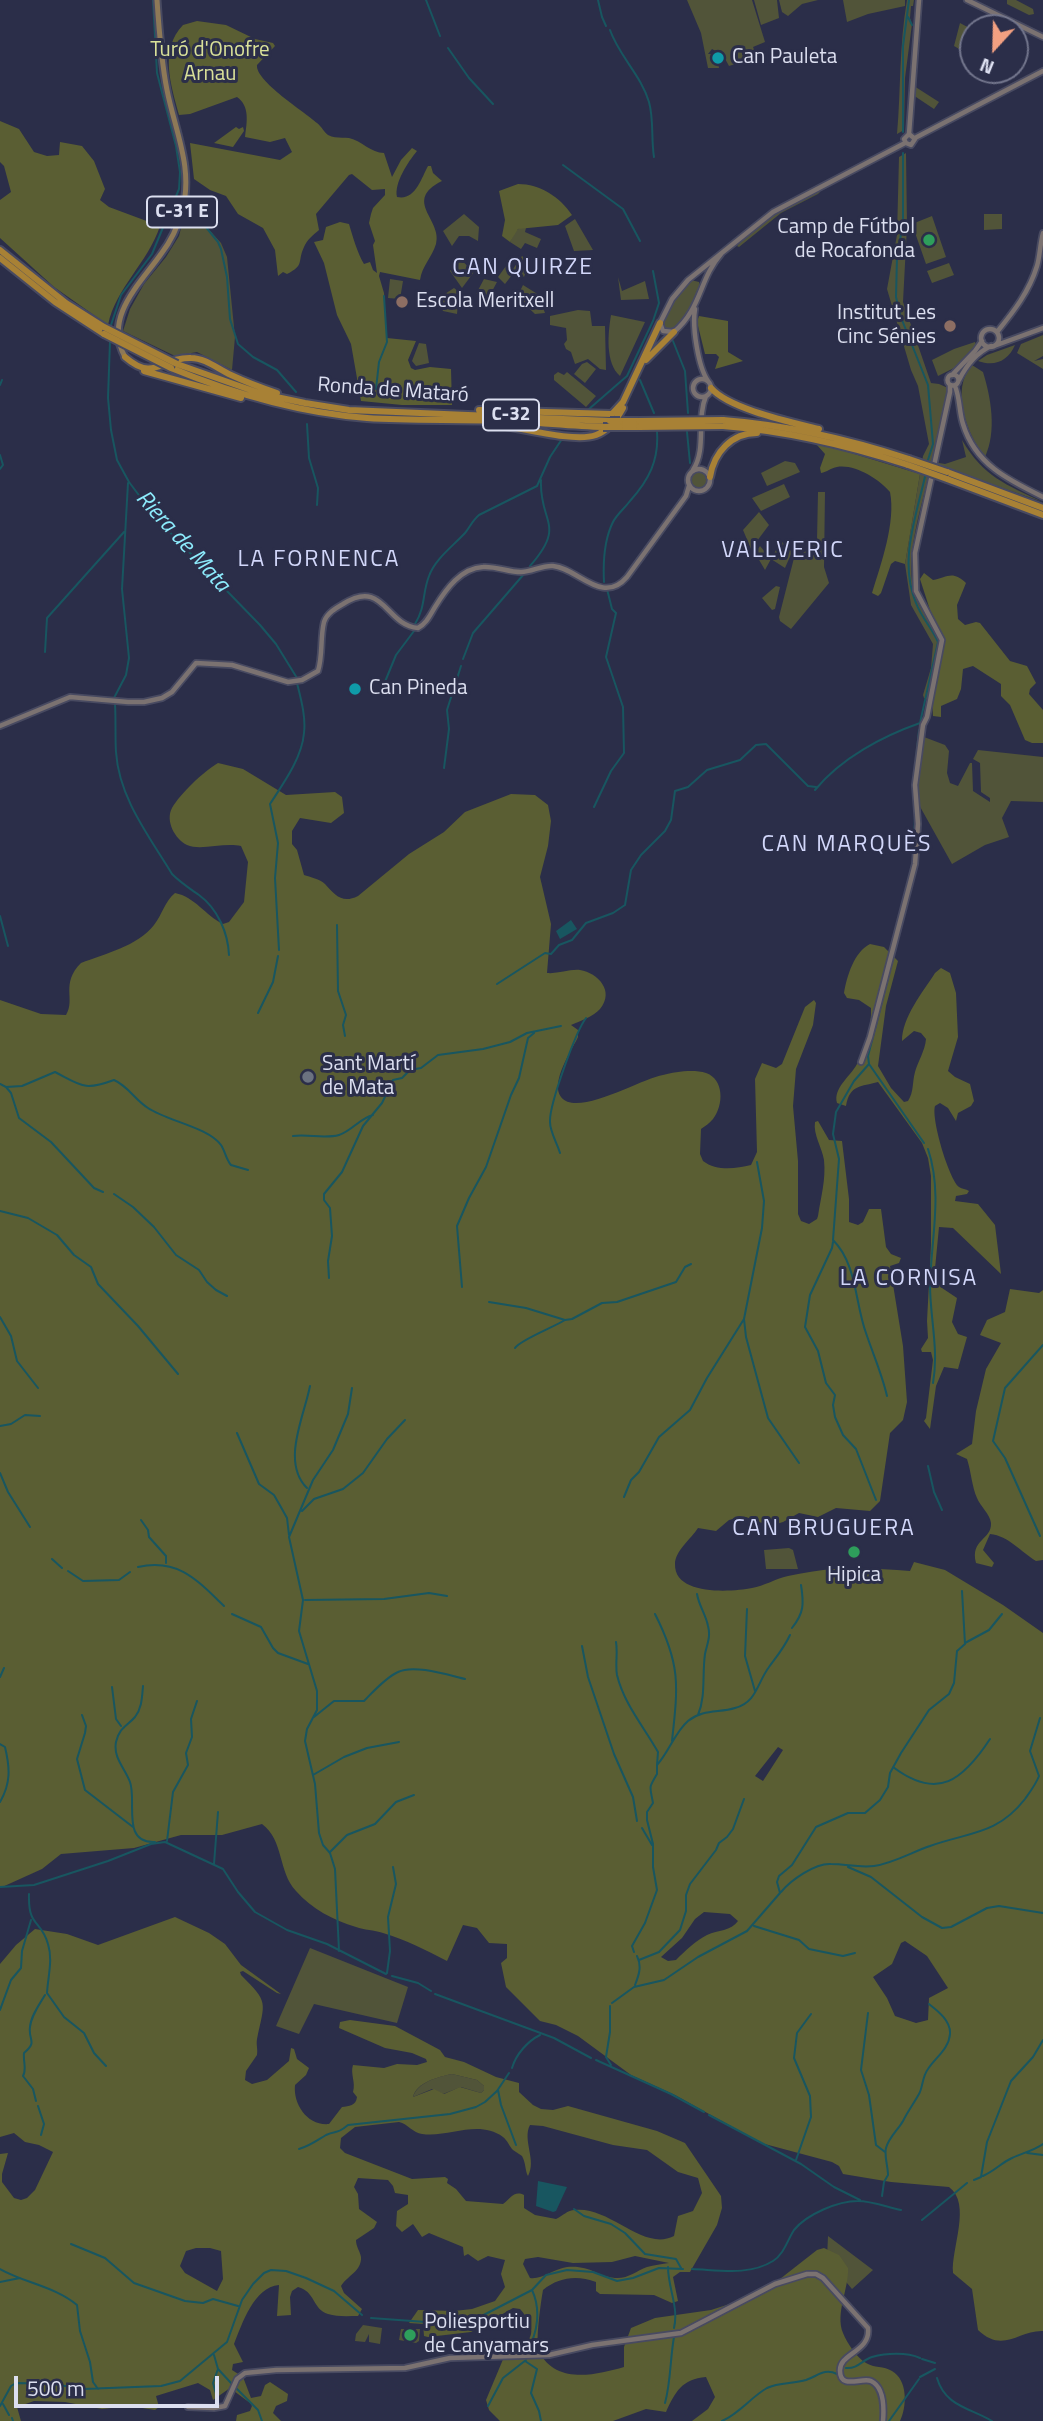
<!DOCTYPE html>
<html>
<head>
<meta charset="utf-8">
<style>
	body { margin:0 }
	#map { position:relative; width:1043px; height:2421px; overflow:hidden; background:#2b2e49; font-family:"Titillium Web",sans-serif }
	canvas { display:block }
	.north { position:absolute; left:959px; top:14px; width:70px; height:70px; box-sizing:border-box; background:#2b2e49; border:2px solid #72758c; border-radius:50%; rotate:202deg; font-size:19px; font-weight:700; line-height:28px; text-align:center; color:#dcdff0 }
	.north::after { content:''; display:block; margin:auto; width:24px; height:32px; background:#f2a081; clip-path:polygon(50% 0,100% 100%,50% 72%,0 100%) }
	.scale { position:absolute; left:14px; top:2376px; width:205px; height:32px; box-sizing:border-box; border:4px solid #dcdff0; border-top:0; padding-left:9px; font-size:21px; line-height:24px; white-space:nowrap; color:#dcdff0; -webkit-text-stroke:5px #2b2e49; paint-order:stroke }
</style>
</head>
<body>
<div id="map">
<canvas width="1043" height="2421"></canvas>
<div class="north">N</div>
<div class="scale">500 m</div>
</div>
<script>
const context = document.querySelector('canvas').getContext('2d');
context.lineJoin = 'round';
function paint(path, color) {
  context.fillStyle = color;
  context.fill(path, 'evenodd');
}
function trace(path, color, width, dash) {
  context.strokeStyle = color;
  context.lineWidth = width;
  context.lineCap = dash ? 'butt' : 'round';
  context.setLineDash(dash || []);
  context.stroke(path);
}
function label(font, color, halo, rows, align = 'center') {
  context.font = font + ' "Titillium Web",sans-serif';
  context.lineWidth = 6;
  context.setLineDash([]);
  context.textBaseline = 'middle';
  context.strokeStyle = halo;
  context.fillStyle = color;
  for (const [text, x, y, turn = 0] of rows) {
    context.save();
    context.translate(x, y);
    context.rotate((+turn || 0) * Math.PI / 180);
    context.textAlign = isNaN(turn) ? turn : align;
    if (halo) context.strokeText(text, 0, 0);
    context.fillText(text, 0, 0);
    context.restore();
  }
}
paint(new Path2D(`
	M687,0H752L765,42L753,47L757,57L729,66L723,55L712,49L708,54H714L712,57L713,64L718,63L719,68H708L701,33Z
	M754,0H777L779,18L761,25Z
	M779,0H818L802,4L788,16L782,12Z
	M843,0H905V6L868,14L847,22Z
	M907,0H914L913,6H911L910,18L912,24L905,78L904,130L897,134C901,88 899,46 907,0Z
	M1007,0H1016L1033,9L1034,14L1029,15L1007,4Z
	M960,23L973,30V57L954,46Z
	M914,86L939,102L934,109L913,95Z
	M906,153L907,226L903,302L931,383L939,384L948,388L933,462L945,464L966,457L962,440C983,476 1006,485 1043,502L932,464C923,502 902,561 916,598C922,614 936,624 940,641L928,700L924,698L923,695L931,668L933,644L911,605L905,564L923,456L929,444L918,386L911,370L887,289L897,235L899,157Z
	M819,190L820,192L818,194L781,213L739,247L737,246L741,241L776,212Z
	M187,205L221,243L227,257L235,337L232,370L197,352L175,356L123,331L130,309L144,284L166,257L179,236Z
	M464,214L479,227L478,241L469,236H459L452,246L443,231Z
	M984,214H1002V229L984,230Z
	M932,216L946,257L926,264L912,224Z
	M575,219L593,250L574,251L565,226Z
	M520,228H526L525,232L541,239L537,248L525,243L521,249L510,242L515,231Z
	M522,256L530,262L524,277L515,271L505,284L498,277L506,266L513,269Z
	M460,259L474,272L462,288L450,271Z
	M949,263L954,275L932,283L927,271Z
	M618,277L622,291L645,281L649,299L621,300Z
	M390,279L403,281L400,299L388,298Z
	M484,279L497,282L489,297L476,294Z
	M691,280L699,282L701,289L683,321L672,331L664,330L662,325L672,302Z
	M523,285L547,300L542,305L545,313L535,314L517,297Z
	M454,288L459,292L457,314L443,311L437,299Z
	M578,310L590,311L592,326H605L606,370L600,369L588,359L575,364L571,352L566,349L564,344L567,340L566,328L550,325V316Z
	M611,315L645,322L620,376C605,363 608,333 611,315Z
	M1043,335V356L1034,361L1043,359V369L1017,353L1021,344Z
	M975,342L976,345L954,368L938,376L932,360L954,349Z
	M419,343L426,344L429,363L416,366L412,361Z
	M1015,345C1008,361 995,367 978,361L987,355Z
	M587,362L596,369L585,383L574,374L582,364Z
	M972,365L983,372C991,398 997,431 985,457C967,435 950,389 972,365Z
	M558,372L564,375L567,372L596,396L586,407L554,380V375Z
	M785,461L795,463L800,472L767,486L761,473Z
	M690 480a9 9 0 1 1 18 0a9 9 0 1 1-18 0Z
	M784,484L790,497L761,511L752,498Z
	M818,492H825L824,567L829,583L791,629L780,621L779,617L794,558L811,548L817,540Z
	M759,512L769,525L751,549L743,530Z
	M781,541L792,552L785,568L771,559L765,570L755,553L760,546L771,559Z
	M776,586L780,587L775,609L772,610L762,598Z
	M924,737L945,745L949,751L947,773L950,783L958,786L970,763H972L973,791L990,802V798L981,792L980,763L973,759L978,750L1043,757V802L1011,801L1002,818L1009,837L985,845L952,864L918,803L917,789Z
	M789,1548L793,1550L798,1569H766L764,1550Z
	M310,1948L408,1987L397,2023L314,2004L299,2034L276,2026Z
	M452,2074L477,2080L484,2086V2090L481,2093L461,2087L443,2094L432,2089L413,2097C418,2082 437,2077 452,2074Z
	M828,2236L873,2270L852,2289L827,2259Z
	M363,2325L382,2328L380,2344L369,2342V2334L365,2342L355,2341L356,2334Z
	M401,2329H420L419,2341L416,2343L399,2340Z`), '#515439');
paint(new Path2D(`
	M197,21L226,25L255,39L273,43L275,46L257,65C255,81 305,112 317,123C322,127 324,132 328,135C335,139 342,137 349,138C362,141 371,153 384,153L392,177L401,160L412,148L417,151C408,162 394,183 397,197C415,201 421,179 428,166H431L433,173L442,181C402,201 443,220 436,244C432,257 422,266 420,280L380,272L379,276L384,293L387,338L416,341L408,360L411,368L415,370L430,367L451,369L452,405H402L361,401L351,344L337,315L324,263L314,242L323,240L326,227L340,222L349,224C352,234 358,255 364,264L370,262L373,270L377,273L373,245L375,241L369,223L371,214L373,208L385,195V189L372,190L352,174L349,175L316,214L319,230C313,235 307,240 304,247C297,262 305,265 287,274L283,272L278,276L275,250L263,228L238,214L226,196L210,190L194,179L190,143L280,160L292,152L285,138L270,142L245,137C247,122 250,106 237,97L190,114L179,115C171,85 159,50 183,25Z
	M0,121L19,129L34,152L47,156L59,155L60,142L82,146L94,161L105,189L100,200L109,207L160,226C148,263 116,287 108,325L54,287L0,238V200L11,192L4,166L0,162Z
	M236,127L239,129L243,127L244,131L233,147L214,143Z
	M518,184C540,184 560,197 572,215L558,225L518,229L510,242L502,236L505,220L499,191Z
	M699,316L728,321V352L743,361L715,369L719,357L716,354H705L697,322Z
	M822,444L920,474L905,564L895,561L891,564L881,593L878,596L872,593C881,564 896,522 890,492C879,479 855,464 837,467C831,468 827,472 821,473L820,468L825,454L817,445Z
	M924,573L933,580C947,577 953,570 966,583L957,605L958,619L965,625L976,622L980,623L1010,661L1027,666L1036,683L1030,689L1029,694L1043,710V743H1032L1025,740L1010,705L1001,696V684L973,666L963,669L961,689L957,699L941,706V717L933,716L932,702L928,700L940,641L920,579Z
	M218,763L243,769L286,795L335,792L342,797L344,813L331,823L300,818L292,831V844L297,850L304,875C310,877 320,879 325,884C335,895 342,904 358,896L409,854L444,832L465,812L511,794L535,795L548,805L551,821L548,846L540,877L551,924L547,973C558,974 569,969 580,970C598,973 615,991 600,1009C593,1017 580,1021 571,1025L578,1030V1037C572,1050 550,1082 561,1097C577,1118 642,1078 663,1075C675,1072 693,1069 706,1073C724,1079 724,1105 713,1119C710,1123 705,1126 701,1129L700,1154L703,1161C716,1171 735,1169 751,1165L757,1152L755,1079L762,1063L776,1068L782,1064L805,1007L814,1000L816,1003L813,1025L796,1069L793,1106L798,1161V1214L801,1221L809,1224L817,1219L818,1216C821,1196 826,1180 824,1160C822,1147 813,1135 815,1122L818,1121L829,1140L842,1141L849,1199V1222L858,1225L863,1222L869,1209H881L886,1247L891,1254L901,1258L899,1263L890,1266L903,1346L907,1402L903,1420L890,1433L880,1501L870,1511L836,1508L818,1517L799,1513L783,1522L770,1526L746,1517L736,1518L729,1520L716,1531L698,1528C691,1539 675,1551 675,1564C674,1596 732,1592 752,1588C764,1586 775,1579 788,1576C803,1573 819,1570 835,1569C860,1567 886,1569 910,1571L914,1562L945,1570L1003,1605L1043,1633V2331C1019,2330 1003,2354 978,2330L972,2289L953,2273C951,2248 972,2204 949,2187L891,2182L843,2174L839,2166L832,2162L761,2143L675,2095L631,2075L578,2036L556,2025L540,2021L506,1987L501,1963L507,1958V1944L489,1943L477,1928L463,1925L447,1961C426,1950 406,1940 383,1933C374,1930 364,1930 356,1927C333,1920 312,1909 296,1891C278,1872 284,1840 262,1824L222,1835H181L134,1848L61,1854L42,1869L0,1888V1000L41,1014L66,1015C76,999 60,984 81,963C104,954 138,946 154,925C162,915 165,901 175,893C195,897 205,915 223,924L229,922L244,902L248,862L241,846C224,842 201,851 187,845C175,839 165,821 172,808C180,794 204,771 218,763ZM778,1747L783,1750L763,1781L755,1776ZM704,1912L730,1914L738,1921C731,1931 718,1930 707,1935C695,1941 685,1951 676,1960L668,1961L661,1957L682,1938L695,1919ZM905,1941L927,1956L948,1988L929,1998L928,2020L916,2023L895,2016L887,1998L873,1977L892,1964L901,1943Z
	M870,944L884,947L898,961L886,1006L878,1066L891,1088L904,1102L908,1101C914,1092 912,1083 915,1072C918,1061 925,1051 926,1039L921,1033L914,1031L902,1041C902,1017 923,992 935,973L941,968L950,973L956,993L958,1037L948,1071L955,1077L970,1084L974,1101L971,1106L958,1113L956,1121L948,1108L940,1103L935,1106C931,1119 949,1179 959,1187C962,1189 966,1189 969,1191L967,1194L956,1196L955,1201L978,1204L995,1225L1001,1274L953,1228L939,1227L934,1279L942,1288L957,1298L952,1322L958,1334L967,1337L958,1369L944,1367L936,1386L930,1429L924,1421L926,1418L933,1360L931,1352H922L921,1349L928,1338L927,1321L931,1245V1176L928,1158L922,1143L878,1082C861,1087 850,1084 846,1106L837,1103C833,1088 850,1077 857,1064C865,1048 872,1025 871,1008L859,1000L847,998L844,993C847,976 854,952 870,944Z
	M1010,1289L1039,1293L1043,1290V1560L1036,1561C1021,1552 1009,1536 990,1534L983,1550L994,1563L992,1567L976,1563C970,1539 992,1540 991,1523C990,1514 980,1506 977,1498C972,1487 971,1471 967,1459L956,1454L972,1444L976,1411L986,1369L1001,1343L980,1335L987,1320L1005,1312Z
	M175,1917L209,1933L225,1944L241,1965L281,1994L277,1993L243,1971L240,1972L241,1975C269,2003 265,2001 257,2039C256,2045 258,2049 257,2055L246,2071L245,2080L252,2084L267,2080L289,2061L291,2048L294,2049L297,2059L309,2068L306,2075L295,2085C293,2105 308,2126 329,2124L342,2107C349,2106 356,2106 357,2097L353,2092C356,2082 350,2074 353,2065L384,2068L397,2064L417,2065L427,2062L426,2059L412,2053L385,2048L339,2028L340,2022L350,2020L395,2026L440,2050L445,2057L464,2062L496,2077L519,2083V2092L533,2105L541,2109L553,2110L568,2106L657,2131L685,2143L721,2196L722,2208L717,2225L690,2272H680L673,2277L678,2301L672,2303L654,2295L600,2294L596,2291V2282C577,2275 559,2277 543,2290C541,2301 535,2343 539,2351C555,2385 596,2375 624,2367V2347L631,2328L655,2318L711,2310L742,2300L771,2286L817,2250L824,2248L839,2255L848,2268C849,2289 835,2313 843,2333C847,2343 857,2358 866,2363C874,2368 884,2366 892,2371C908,2380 907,2407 900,2421H692L708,2409L715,2397L706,2377C682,2379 675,2392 666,2412L646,2409L613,2421H500L489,2410L486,2400L504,2357C509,2353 515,2353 520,2349C538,2335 532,2323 520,2309L513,2308L471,2332L428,2337L424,2336L423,2324L409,2323L418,2310L454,2311L472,2309L495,2301L505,2287L501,2274L505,2260L488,2256L478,2261L468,2254L464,2256L463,2247L429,2233L422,2237L413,2224L402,2232L396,2226L397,2211L408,2204V2195L395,2193L393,2186L388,2180L358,2178L354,2187L358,2194L359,2209L377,2222L374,2228L356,2240C356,2247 360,2251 361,2257C362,2271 347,2276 341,2286L344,2293L362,2309L358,2316C349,2316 337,2317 328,2314C313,2310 315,2291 298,2287L292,2291L290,2297L291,2315L277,2316L279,2285C254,2287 242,2324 234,2344L243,2362L233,2364L232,2370L243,2377L251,2398L261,2396L265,2385L270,2382L288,2394L287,2401L276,2406L273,2413L281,2421H236L237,2415L250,2411L252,2406L250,2403L230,2388L213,2400L210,2390L198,2383L156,2396L159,2407L155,2410L130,2406L102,2409L65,2402L34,2401L17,2407L21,2421H0V2154L8,2153L2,2174V2182L14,2198L21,2200L27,2198L35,2190L53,2152L39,2145L25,2142L14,2133L0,2137V1964L16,1945L35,1929L67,1934L98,1945ZM452,2074L477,2080L484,2086V2090L481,2093L460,2087L444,2094L434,2089L413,2097C417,2082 438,2077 452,2074ZM399,2122C408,2124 413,2133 422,2134C449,2138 478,2119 503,2137C508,2141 509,2146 513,2150C516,2152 519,2154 522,2156C526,2163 525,2171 528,2176C537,2160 522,2140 530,2125L543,2126L613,2145L647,2150L678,2172L698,2178L702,2193L693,2211L678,2216L674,2236C643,2252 610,2206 575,2210C567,2210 563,2216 556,2219L535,2215L524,2208V2195C514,2190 510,2199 503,2204L466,2201L456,2189L447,2183L448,2179L445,2177L412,2179L345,2153L340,2148L341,2138L355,2127ZM196,2248H210L221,2251L223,2279L217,2291L185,2273L180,2266L186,2251ZM635,2256L669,2263C662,2264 654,2265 647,2267C636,2271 628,2279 615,2278C597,2276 590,2265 567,2267C554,2269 541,2280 530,2278L523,2264L525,2259L538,2257L573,2263L612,2262Z`), '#5a5e33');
paint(new Path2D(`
	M571,920L577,929L560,939L556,931Z
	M538,2181L567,2187L556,2211L553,2212L536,2206Z`), '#185660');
trace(new Path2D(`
	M426,0L440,36
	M598,0L602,17L606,26
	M908,17L912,25
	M610,30C619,56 641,75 649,102C654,120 651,139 654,157
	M448,48L469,78L493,104
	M903,132V46L909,0
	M903,153V223L897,257L896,297L900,315L928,385L933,444L927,463
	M563,165L623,209L640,241
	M188,205L218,242L221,249L227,277L230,319L238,344L253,357L277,370L296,392
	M110,328L121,295L152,254L179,189L180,172L176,146L157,73L153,0
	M110,341L108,398L111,430L117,460L129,482L156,518L260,625L276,644L297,678
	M673,341L685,371L688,413
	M640,380L654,413
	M0,385L2,380
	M376,389L379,362L387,342L384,296
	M589,409L627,376L653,321L659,303L653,271
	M307,424L309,458L318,488L317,505
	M687,432L690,463
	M0,455L3,465L0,469
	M530,566C567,524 539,523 541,480
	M604,582C603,563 604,540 613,522C617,514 624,509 630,501C649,480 659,460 657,432
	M415,624C426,606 422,594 429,576C435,559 453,546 465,533C470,527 472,521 479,515L537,486L550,457L562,439
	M45,652L47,618L124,532
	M463,659L473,633L524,574
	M382,689L396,655L414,631
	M114,698L126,675L129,658L122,589L128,483
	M115,704C116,720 115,737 116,752C119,798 149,836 172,874C181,883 189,888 199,895C218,909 228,933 229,955
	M444,768L449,729L447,710L461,666
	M914,779L919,730
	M815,790C841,758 883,736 920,723L938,642C932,628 921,617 916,603C898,560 917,515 926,472
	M594,807L611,771L624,753L623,707L606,657L616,613L612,609L607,589
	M914,846L915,816
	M910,873L913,862
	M0,916L8,946
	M337,925L338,991L346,1015L343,1025L345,1036
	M279,950L275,878L278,843L270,804C283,784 302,758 304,733C306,717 301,699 297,683
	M497,984L545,953L551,954L559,945L572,940L586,923L613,913L625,905L631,870L641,855L665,831L671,820L675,791L688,787L707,770L740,760L756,745L766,744L808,786L816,787
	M258,1013L273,982L278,956
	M869,1064L924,1143
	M0,1084L6,1087L11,1093L19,1118L51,1142L94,1188L103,1192
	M6,1087L22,1086L55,1072C82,1086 84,1091 114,1080C128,1086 135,1100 148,1108C167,1121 208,1127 221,1145C225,1151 226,1159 231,1165L248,1170
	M293,1136C308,1134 325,1139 339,1135C352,1131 360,1118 373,1115
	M928,1149C943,1194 931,1239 930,1285C930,1318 939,1349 933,1383
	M560,1153C557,1143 550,1132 550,1122C549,1105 576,1031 586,1018
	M114,1194L133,1207L154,1227L176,1255L199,1270L207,1282L216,1290L227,1296
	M0,1211L28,1218L57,1235L74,1255L91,1267L98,1284L138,1326L178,1374
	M833,1242L832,1248L810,1295L805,1327L818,1351L826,1383L835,1395L833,1405L835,1417L843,1435L856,1449L876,1500
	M329,1278L328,1261L332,1236L330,1208L324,1200V1194L342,1172L363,1126L382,1103L393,1080L402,1078L410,1070L421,1068L438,1055L483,1049L510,1042L527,1033L561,1026
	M462,1287L457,1226L469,1198L486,1167L511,1095L519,1078L528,1038L534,1033
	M489,1302L526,1308L565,1320L572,1319L602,1303L617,1302L676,1282L685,1267L691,1264
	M0,1317L11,1336L17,1361L38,1388
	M744,1319L746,1337L768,1418L799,1463
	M515,1348C520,1340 554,1327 565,1320
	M887,1396C882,1374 873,1354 866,1333C855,1303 857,1264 833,1240L839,1159L833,1134L836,1112L854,1081L869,1064L868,1056L888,978
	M0,1426L11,1424L25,1415L40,1416
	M237,1433L259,1484L274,1495L282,1509L287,1518L289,1535
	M928,1466L934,1492L942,1510
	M0,1473L8,1492L30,1527
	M307,1488C281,1462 304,1417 310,1386
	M624,1497L631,1480L639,1472L659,1437L690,1410L707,1378L744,1319L762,1228L764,1201L757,1162
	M302,1511L314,1499L343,1489L363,1473L387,1439L405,1420
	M141,1520L148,1530L149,1537L166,1556V1563
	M1040,1536L1005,1458L993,1441L1005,1388L1043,1345
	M52,1559L62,1568
	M138,1567C178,1558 197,1580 224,1606
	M68,1571L83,1581L119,1580L130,1572
	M697,1594C699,1606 706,1615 708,1626C711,1637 707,1644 705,1654C702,1675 706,1696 698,1715
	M305,1600L384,1599L429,1593L447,1596
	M747,1609L745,1656L755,1691
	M232,1614L261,1627L273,1648L278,1653L308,1664
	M655,1614C681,1665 678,1686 672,1741
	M792,1628C804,1613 804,1604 801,1585
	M616,1642C618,1653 615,1664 617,1675C624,1704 644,1727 658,1752L657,1765
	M965,1643L989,1630L1002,1614
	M582,1646L588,1677L614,1754L633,1797L637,1821
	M0,1677L4,1668
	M143,1686C142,1697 142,1708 135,1717C127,1726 119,1728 116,1742C113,1758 125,1768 130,1782C137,1801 121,1844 155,1842
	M112,1687L116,1719L121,1726
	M82,1715L86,1726L85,1733L77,1759L85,1790L133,1827
	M314,1717L334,1701H364C374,1691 385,1678 398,1672C414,1664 448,1675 465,1679
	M0,1744L5,1747C10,1768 11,1783 0,1802
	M893,1767C938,1801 963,1780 990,1739
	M313,1775L344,1757L367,1748L399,1742
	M642,1828L652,1845
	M167,1841L173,1792L188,1765L186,1753L192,1737L191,1719L197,1701
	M330,1852L347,1835L375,1824L396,1802L414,1795
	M214,1864L218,1812
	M848,1867L871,1877L922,1917L942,1928L951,1927L987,1908L999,1906L1043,1913
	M0,1887L34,1885L108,1861L151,1844L165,1842L223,1869L238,1892L255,1912L287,1930L327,1944L386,1974
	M781,1892C791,1880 815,1863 831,1864C846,1864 859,1868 874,1866C894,1863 912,1852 930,1846C969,1832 997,1835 1025,1799C1030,1792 1036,1784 1039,1776L1030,1751L1040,1718
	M29,1894C28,1928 41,1919 48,1944C53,1960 48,1976 47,1993L64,2017L84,2033L94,2053L106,2066
	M754,1926L799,1940L809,1949L843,1956L855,1953
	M339,1951L335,1869L330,1853L323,1845L319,1833L315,1784L305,1741L307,1729L317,1710V1691L299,1631L303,1600L289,1537L313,1480L333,1450L348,1414L352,1388
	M634,1952L632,1946L645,1923L657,1890L653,1867V1844L647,1820V1812L653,1803C650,1786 648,1789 657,1774V1765C669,1752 675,1732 688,1721C703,1709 719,1713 735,1708C757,1702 757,1683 769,1667C777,1656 784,1648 790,1635
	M639,1960L659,1952L680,1930L686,1911V1895L690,1884L716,1850L719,1843L727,1837L733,1829L744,1799
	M387,1973L390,1951L388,1917L396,1884L393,1867
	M392,1976L418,1983L431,1991
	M635,1985C639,1975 642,1966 637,1956
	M435,1994L554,2038L591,2058
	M612,2003L634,1987L664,1980L698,1957L747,1931L780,1893L777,1882L779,1876L792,1865L816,1827L848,1813H865L880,1800L888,1787L890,1773L901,1753L929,1710L949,1694L954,1683L957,1651L965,1644L962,1591
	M610,2006V2032L606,2057L611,2065
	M0,2010L11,1980L21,1968L22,1951L31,1920
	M868,2013L861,2070L869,2095L876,2145L885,2152
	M596,2060L671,2094L704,2112
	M512,2068C516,2054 528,2041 540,2035
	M498,2090L501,2105L516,2145
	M36,2101L33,2089L23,2076C27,2070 23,2061 24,2053C38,2041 28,2041 30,2027C31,2016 39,2005 45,1995
	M38,2106L44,2124L41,2135
	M709,2115L801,2164L834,2187L860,2200
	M299,2149C310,2146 316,2141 326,2135C337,2130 336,2135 348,2125L450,2114L476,2107L485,2102L497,2091L509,2073
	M1027,2153L1043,2155
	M796,2160L811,2117L810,2096L794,2058L797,2033L811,2014
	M983,2176C996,2170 1001,2163 1012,2158C1022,2153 1033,2151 1043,2144
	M974,2180L981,2177L987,2142L1011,2081L1033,2057L1043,2040
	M882,2196L884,2182L888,2175C888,2166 884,2156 886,2148C889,2137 898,2130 903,2121C908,2111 914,2103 919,2094C923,2087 922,2077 928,2069C935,2058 949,2049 950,2034C951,2021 938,2011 929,2004
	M574,2209L584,2216L611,2224L625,2233L645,2254L676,2259L681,2268
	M922,2220L967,2183
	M71,2244L105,2258L134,2283L185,2301L203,2303L213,2299L238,2306
	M668,2267C668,2288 679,2307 674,2328
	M0,2269C25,2283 56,2287 77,2305L80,2331L90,2362L93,2382L98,2389
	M692,2269C719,2270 749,2276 773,2261C784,2254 787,2241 794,2230C807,2214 838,2201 858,2201C871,2201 887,2207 901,2210
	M0,2282L20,2278
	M371,2318L426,2322L472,2321L532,2290L546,2275L567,2270L593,2272L617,2281L633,2278L659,2268L683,2269
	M527,2351C538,2333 541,2309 532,2290
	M214,2355L218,2369L231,2383
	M922,2359L935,2363
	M525,2361L537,2369L531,2393L539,2411L541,2421
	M846,2368C858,2369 862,2360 872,2357C886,2353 907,2352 920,2358
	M218,2369L213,2383L218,2401
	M920,2377L935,2369
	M937,2378C945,2406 970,2408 992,2421
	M237,2389L258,2410L262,2421
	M665,2403C671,2381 670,2359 674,2337
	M3,2404L9,2415
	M0,2406L11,2386L16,2383L53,2384L83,2389L161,2386L180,2381L227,2342L242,2300L253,2284L264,2273L271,2270L286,2271L306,2278L334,2291L362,2315
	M488,2406L503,2378L526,2360
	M12,2418L13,2421
	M722,2421C740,2413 751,2397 767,2388C779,2382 793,2384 806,2380C818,2376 824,2368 837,2374
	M889,2421L919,2379`), '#185660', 2);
const secondary = new Path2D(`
	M967,0L1043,37
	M909,134L915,139L911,145L906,143L904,139L909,134L919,0
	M915,138L1043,71
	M721,254C699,279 702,308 674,332L663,331L660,323L672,299L688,280L773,212L905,143
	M695,309C692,326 698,367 708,381
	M981 338a9 9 0 1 1 18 0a9 9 0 1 1-18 0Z
	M997,332C1014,311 1029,292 1037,266C1040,256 1040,244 1043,233
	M994,346L1043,328
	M947.5 380a5.5 5.5 0 1 1 11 0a5.5 5.5 0 1 1-11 0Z
	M952,375L975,351L982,341
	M693 388a9 9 0 1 1 18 0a9 9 0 1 1-18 0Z
	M959,380C966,366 976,353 991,346
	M955,386C960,398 959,412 963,424C975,464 1008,480 1043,497
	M688 480a11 11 0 1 1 22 0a11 11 0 1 1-22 0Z
	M693,470C707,449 696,419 706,396
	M0,726L70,697L128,702H144L162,698L172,692L196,663L232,665L288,682L302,680L318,671C323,655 320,638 324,622C327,613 336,608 343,604C384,578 385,625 418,628C427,623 430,615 435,607C446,589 461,568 483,567C496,566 508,572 521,572C532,572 542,565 553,566C578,568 602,606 627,577L686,496L689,486
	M861,1062L870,1037L915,864L918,824L915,785L923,725L927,717L942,640L916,591L915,553L950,392V385
	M188,2407L214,2408L225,2406L237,2379L245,2373L276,2370L405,2368L450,2358L549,2355L592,2345L681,2333L775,2284L807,2274H816L823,2278L868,2328C871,2352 839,2353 840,2371C840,2390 862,2377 871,2381C884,2387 884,2409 883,2421`);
const primary = new Path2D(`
	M125,357C103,317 140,284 161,254C171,241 178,226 182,211C194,169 175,131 167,90C161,60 159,30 157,0`);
const highway = new Path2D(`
	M0,250L66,303L104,327
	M0,258L55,302L104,334
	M125,357C155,383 161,357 191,358C205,358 218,369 231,375C246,382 262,388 277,393
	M646,360L674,332
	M177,364L262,394L305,403L349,410L610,421
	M171,368C234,394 299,413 367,418C412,421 457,419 502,421C536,422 569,426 603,427
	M144,371L241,398
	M711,388C729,409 791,422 819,429
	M479,410L612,414L623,402L660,323
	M723,420C788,425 848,439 909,459
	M620,421H639
	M493,424C519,427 574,443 596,435C609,430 617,419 623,408
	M723,426C786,431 847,445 908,465
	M620,427H639
	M947,472L1043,508
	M710,477C714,452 732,433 757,433
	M947,479L1043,515`);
trace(secondary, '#484a61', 8);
trace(primary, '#484a61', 9);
trace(highway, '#484a61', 10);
trace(secondary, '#7b7271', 4.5);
trace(primary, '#8e7957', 5);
trace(highway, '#a88135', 6);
const highwayBridge = new Path2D(`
	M104,327L177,364
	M104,334L171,368
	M610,421H620
	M639,421L723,420
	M603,427H620
	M639,427L723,426
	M909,459L947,472
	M908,465L947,479`);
trace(highwayBridge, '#484a61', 10, []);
trace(highwayBridge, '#a88135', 6);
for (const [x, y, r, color] of [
	[718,58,7,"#0f9aa8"],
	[929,240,7,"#2e9e5b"],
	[402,302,7,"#8d6e63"],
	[950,326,7,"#8d6e63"],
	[355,689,7,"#0f9aa8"],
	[308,1077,7,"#6b7280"],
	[854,1552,7,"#2e9e5b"],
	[410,2335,7,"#2e9e5b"]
]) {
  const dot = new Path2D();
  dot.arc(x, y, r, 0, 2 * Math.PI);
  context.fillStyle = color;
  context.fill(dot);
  trace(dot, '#2b2e49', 2.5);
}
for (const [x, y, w] of [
	[182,212,70],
	[511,415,56]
]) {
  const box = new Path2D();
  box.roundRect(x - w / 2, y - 15.5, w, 31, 5);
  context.fillStyle = '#2b2e49';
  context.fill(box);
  trace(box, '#dcdff0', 2);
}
label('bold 19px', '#dcdff0', null, [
	["C-31 E",182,212],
	["C-32",511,415]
]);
label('21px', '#dae199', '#2b2e49', [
	["Turó d'Onofre",210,51],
	["Arnau",210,75]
]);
label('21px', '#dcdff0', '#2b2e49', [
	["Can Pauleta",732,58],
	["Camp de Fútbol",915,228,"right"],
	["de Rocafonda",915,252,"right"],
	["Escola Meritxell",416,302],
	["Institut Les",936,314,"right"],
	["Cinc Sénies",936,338,"right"],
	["Can Pineda",369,689],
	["Sant Martí",322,1065],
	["de Mata",322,1089],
	["Hipica",854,1576,"center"],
	["Poliesportiu",424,2323],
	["de Canyamars",424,2347]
], 'left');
label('21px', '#dcdff0', '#2b2e49', [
	["Ronda de Mataró",393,391,4]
]);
context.letterSpacing = '2px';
label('23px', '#d2d7fa', '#2b2e49', [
	["CAN QUIRZE",523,268],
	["VALLVERIC",783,551],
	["LA FORNENCA",319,560],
	["CAN MARQUÈS",847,845],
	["LA CORNISA",909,1279],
	["CAN BRUGUERA",824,1529]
]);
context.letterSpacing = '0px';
label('italic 23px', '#8decfd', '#2b2e49', [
	["Riera de Mata",182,542,48]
]);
</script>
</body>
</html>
